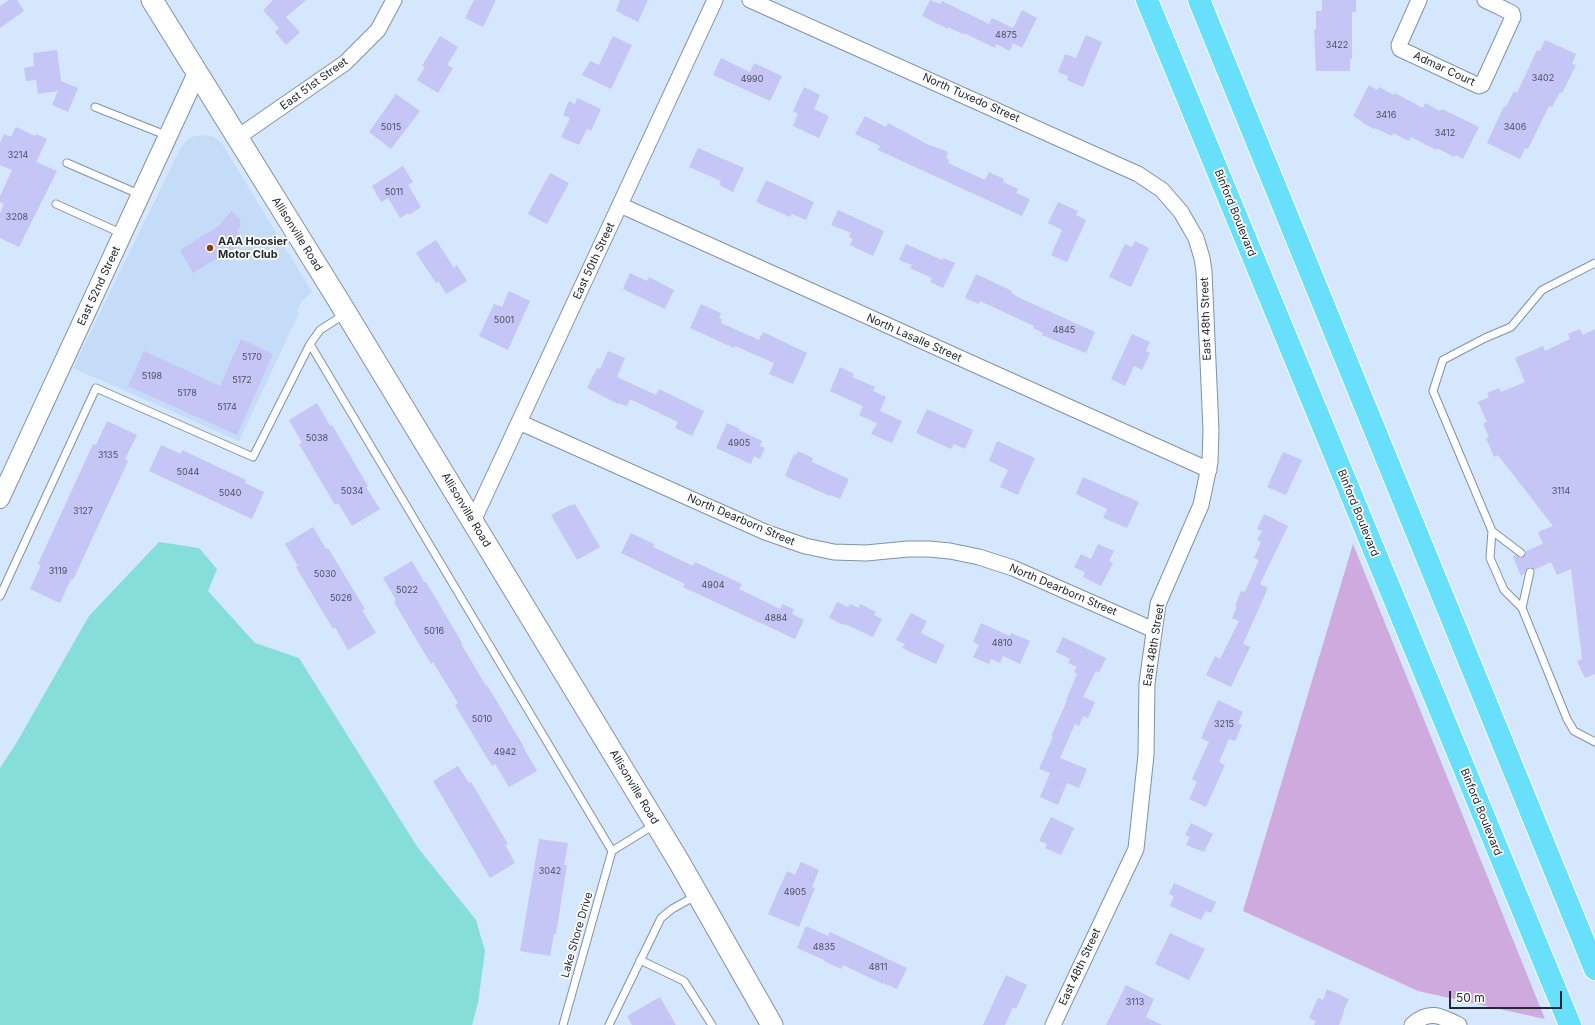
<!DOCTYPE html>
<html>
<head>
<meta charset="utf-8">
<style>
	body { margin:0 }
	#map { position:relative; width:1595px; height:1025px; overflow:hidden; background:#d4e7fd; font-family:Inter,sans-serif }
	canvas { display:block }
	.scale { position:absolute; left:1449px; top:991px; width:113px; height:18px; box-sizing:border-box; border:2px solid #232a32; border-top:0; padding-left:5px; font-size:12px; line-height:14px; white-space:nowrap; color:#232a32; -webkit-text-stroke:3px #fff; paint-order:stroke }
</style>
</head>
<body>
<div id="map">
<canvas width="1595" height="1025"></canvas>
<div class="scale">50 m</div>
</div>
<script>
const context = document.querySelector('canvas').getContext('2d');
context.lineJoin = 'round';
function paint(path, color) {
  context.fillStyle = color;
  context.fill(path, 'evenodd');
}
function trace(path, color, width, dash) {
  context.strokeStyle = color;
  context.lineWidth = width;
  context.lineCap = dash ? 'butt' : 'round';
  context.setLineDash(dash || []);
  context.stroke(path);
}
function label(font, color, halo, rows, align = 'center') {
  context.font = font + ' Inter,sans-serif';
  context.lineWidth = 3.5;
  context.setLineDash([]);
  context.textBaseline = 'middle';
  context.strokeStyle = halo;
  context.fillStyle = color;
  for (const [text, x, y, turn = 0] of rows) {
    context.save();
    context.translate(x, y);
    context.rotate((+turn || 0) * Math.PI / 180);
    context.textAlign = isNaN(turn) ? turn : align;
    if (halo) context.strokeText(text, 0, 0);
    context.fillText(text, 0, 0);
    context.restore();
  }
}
paint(new Path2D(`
	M203,135L214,137L221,142L312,292L302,301L297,310L299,313L239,441L73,368L180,149L186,141L192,137Z`), '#c4dcf8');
paint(new Path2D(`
	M1353,544L1545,1019L1418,991L1243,911Z`), '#cfaade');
paint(new Path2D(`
	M159,542L199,548L217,569L208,591L255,643L299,658L418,848L476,920L485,951L478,1003L472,1025H0V768L17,742L89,616Z`), '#86ded8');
paint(new Path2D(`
	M9,0H17L24,11L0,28V6Z
	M273,0H306L286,17L300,32L286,45L275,32L279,28L263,10Z
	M474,0H496L483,27L465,18Z
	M620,0H648L638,22L616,11Z
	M930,0L940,4L942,1L989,24L992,18L1013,28L1022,10L1037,18L1022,48L1013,43L1010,51L996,44L995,48L964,33L963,34L948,27V29L922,16Z
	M1322,0H1356V12H1352V59H1350V71H1316L1314,30H1316V11H1322Z
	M1086,35L1102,42L1083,87L1067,80L1068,76L1058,72L1065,54L1076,58Z
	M440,36L458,47L447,65L453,68L438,93L417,80L425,67L422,66Z
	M613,36L632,45L611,89L582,75L590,61L599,65Z
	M1545,40L1576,54L1572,64L1576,65L1562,93L1560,92L1552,107L1549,106L1528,149L1525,148L1520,159L1487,143L1504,106L1506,107L1514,91L1517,93L1537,50L1540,51Z
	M57,50L61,81L78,88L68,112L52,105L58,91L38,94L36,80L26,81L24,68L34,66L33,53Z
	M721,58L750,72L754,63L782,76L770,101L713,75Z
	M1369,85L1377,90L1379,87L1394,95L1395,93L1423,108L1425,103L1440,111L1442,109L1479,127L1463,159L1456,155L1454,157L1437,148L1436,150L1411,137L1409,141L1393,133L1392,136L1375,128L1374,129L1363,123V122L1353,116Z
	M804,87L820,95L814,109L829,116L819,138L793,126L798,114L793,111Z
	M396,94L420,111L391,149L369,132Z
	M577,98L601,109L591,131L587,129L579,145L561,137L570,118L563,115L569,101L575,104Z
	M865,116L886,127L888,123L927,144L948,152L946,158L949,160L948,163L985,180L989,172L1004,179L1003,182L1018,189L1016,193L1030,199L1022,216L878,150L880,146L855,134Z
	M16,127L35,136L36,134L47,139L36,162L57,171L19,247L0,238V213L4,204L0,202V196L12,170L0,165V143L4,134L11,137Z
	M698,148L744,168L733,192L719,185L721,181L689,167Z
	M403,166L413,182L408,185L421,207L409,215L408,213L400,218L388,198L381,202L372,186Z
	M550,173L569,183L547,224L528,214Z
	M766,180L814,202L806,220L792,214L790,217L756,202Z
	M1058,202L1078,211L1076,215L1086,220L1067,262L1051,255L1062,230L1048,223Z
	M838,210L884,231L873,256L850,245L853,239L849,237L851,233L831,225Z
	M231,211L241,220L239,223L241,225L237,231L244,242L193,273L180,250L219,226Z
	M436,240L454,268L457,265L467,281L446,294L439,282L436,283L416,253Z
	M1135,241L1149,248L1131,287L1109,277L1125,244L1132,247Z
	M906,244L942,260L944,258L955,263L943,288L930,282L932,278L910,268L912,265L899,260Z
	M630,273L647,281L649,277L674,290L665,309L623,289Z
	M976,274L1012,291L1011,293L1022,299L1095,332L1086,353L1042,335L1043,333L1033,328L1034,326L980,301L979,304L965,298Z
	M509,291L530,301L508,350L479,336L494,304L502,307Z
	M701,304L721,313L719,318L722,319L721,323L759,340L763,332L807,353L793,384L769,374L774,363L735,346L734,348L690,328Z
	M1580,329L1583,335L1595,329V674L1585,678L1577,661L1582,659L1571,569L1557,575L1551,562L1534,570L1531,567H1528L1524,574L1521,576L1513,557L1516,555L1520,558L1523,557L1526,554V551L1543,544L1538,532L1553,526L1498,455L1494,457L1486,438L1489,437L1483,424L1487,422L1478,402L1489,397L1487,393L1499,388L1501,392L1525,382L1515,358L1543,346L1545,351L1570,339L1568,334Z
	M1132,334L1150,342L1146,351L1150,353L1142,370L1134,366L1125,386L1111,379Z
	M241,339L273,354L237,435L128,386L144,351L220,386Z
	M608,351L625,358L617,377L656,395L659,389L704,411L692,436L675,428L678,422L630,399L627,406L618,403V404L587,388L597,368L600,369Z
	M840,367L854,374L852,377L875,387L873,391L886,397L880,411L902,421L892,443L871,434L877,423L859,415L863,406L830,391Z
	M317,403L330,426L332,425L368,486L366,487L380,509L352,526L338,503L335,505L299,444L302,443L289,420Z
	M927,409L973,430L965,449L954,444L951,449L916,433Z
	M107,421L137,435L125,459L128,461L73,580L71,579L60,603L30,589L41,565L38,564L93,444L96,445Z
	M727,423L740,429L739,430L762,441L760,446L765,448L760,459L754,456L751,464L716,448Z
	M997,441L1035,458L1018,495L1000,487L1008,470L989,461Z
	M161,445L181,454L182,450L246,480L245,483L264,492L252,519L149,471Z
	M798,451L813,458L812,462L849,479L840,499L830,495V496L785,476L794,454L796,455Z
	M1283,452L1302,460L1286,495L1267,487Z
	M1083,477L1139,502L1127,528L1103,518L1107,509L1076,494Z
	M575,504L600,547L577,560L551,515L570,505L571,506Z
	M1264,514L1288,526L1260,584L1268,588L1243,644L1250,647L1231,687L1206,675L1215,656L1220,659L1239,621L1232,618L1237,607L1235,606L1241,591L1245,592L1259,560L1254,558L1261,542L1257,540L1262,531L1257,529Z
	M313,527L326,549L328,548L365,609L362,610L376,633L348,650L335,627L333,629L296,567L298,566L285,544Z
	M631,533L654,544L653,547L693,566L695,562L742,584L739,589L780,609L782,604L794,609L792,614L804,620L795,639L683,587L685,584L621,553Z
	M1098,544L1114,551L1109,561L1113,563L1101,586L1083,577L1085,572L1074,567L1081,554L1091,559Z
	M412,561L424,582H426L462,643L461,644L486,686L487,685L524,747H523L537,771L509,787L495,764L492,766L455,705L458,703L433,662L431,664L394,602L396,600L383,578Z
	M837,602L848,607L850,604L859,608L860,604L876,612L874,615L882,619L873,637L845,624L844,625L829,618Z
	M911,613L927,621L921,633L945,645L936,664L902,648L905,644L896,640Z
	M981,623L1010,636L1011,633L1030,641L1020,664L1003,656L1000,663L991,659L989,664L973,657L979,645L973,642Z
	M1063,637L1106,658L1099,673L1096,671L1083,697L1095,702L1088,718L1083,716L1079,726L1075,724L1060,758L1087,769L1079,788L1067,783L1058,805L1040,797L1050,773L1039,769L1053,737L1051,736L1067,701L1066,700L1077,674L1074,672L1077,667L1068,663L1070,659L1056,652Z
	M1218,700L1243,712L1238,723L1242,725L1235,741L1229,739L1219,762L1225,765L1206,807L1189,799L1197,782L1192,779L1209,742L1201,738Z
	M458,766L469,783L471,782L508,844L505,845L515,863L490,878L433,781Z
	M1051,817L1074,828L1061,855L1045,848L1047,844L1039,841Z
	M1191,823L1213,834L1204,852L1186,845L1190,837L1185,835Z
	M539,839L568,843L564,865H567L556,934H554L550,956L520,951Z
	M801,862L819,870L812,887L815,888L799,927L768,914L787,871L795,875Z
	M1174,883L1216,902L1211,913L1206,911L1201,920L1170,906L1174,896L1169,894Z
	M806,926L828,936L830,932L907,968L897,989L883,983V984L843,965L841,969L824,961V960L797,948Z
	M1170,933L1205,949L1189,980L1155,964Z
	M1006,975L1027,985L1016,1009L1013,1007L1005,1025H983Z
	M1126,985L1154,999L1146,1017L1162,1025H1106Z
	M1327,989L1349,999L1343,1012H1344L1339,1025H1314L1316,1021L1309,1018L1318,998L1323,1000Z
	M660,997L676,1025H632L627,1016Z`), '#c5c5f6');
const service = new Path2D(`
	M95,107L168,136
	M67,163L141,195
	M56,204L123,234
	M1595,263L1542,290L1511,327L1485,338L1443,360L1433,391L1492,531L1490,558L1504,590L1522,608L1567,719L1574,731L1595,742
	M345,314L320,330L310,344L612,851
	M1492,531L1521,553
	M0,596L96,388L253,457L310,344
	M1522,608L1530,572
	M612,851L654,825
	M640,960L684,981L712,1025
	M563,1025L612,851
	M609,1025L661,918L672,909L697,895`);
const minor = new Path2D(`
	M750,0L1138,174L1162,190L1181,212L1196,238L1202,258L1204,271L1211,430L1210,462L1201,505L1158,604L1147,683L1146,755L1136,849L1053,1025
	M1419,0L1399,45L1400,49L1479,86L1482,85L1513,17L1512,13L1510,12L1485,0
	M238,137L345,63L378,30L394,0
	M620,205L1209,470
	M519,422L765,532L805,546L834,552L866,553L908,549H929L950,551L979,557L1013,568L1154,630
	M473,521L715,0
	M1412,1025C1429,1009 1441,1016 1459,1025`);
const tertiary = new Path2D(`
	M0,499L197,73`);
const secondary = new Path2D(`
	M152,0L337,298L678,860L772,1025`);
const primary = new Path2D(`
	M1147,0L1570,1025
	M1199,0L1595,969`);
trace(service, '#8192a7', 9);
trace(minor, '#8192a7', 17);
trace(tertiary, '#8192a7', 20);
trace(secondary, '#8192a7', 23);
trace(primary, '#fff', 24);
trace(service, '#fff', 7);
trace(minor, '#fff', 15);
trace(tertiary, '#fff', 18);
trace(secondary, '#fff', 21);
trace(primary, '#69e0fb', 22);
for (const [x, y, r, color] of [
	[210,248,4,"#844212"]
]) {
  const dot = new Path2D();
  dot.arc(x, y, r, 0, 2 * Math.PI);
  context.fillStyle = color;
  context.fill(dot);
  trace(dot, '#fff', 1.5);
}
label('9px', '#4c5163', null, [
	["4875",1006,35],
	["3422",1337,45],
	["3402",1543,78],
	["4990",752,79],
	["3416",1386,115],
	["5015",391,127],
	["3406",1515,127],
	["3412",1445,133],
	["3214",18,155],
	["5011",394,192],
	["3208",17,217],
	["5001",504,320],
	["4845",1064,330],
	["5170",252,357],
	["5198",152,376],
	["5172",242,380],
	["5178",187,393],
	["5174",227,407],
	["5038",317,438],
	["4905",739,443],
	["3135",108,455],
	["5044",188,472],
	["5034",352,491],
	["3114",1561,491],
	["5040",230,493],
	["3127",83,511],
	["3119",58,571],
	["5030",325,574],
	["4904",713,585],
	["5022",407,590],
	["5026",341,598],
	["4884",776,618],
	["5016",434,631],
	["4810",1002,643],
	["5010",482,719],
	["3215",1224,724],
	["4942",505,752],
	["3042",550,871],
	["4905",795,892],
	["4835",824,947],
	["4811",878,967],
	["3113",1135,1002]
]);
label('11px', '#232a32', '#fff', [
	["Admar Court",1444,69,25],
	["East 51st Street",314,84,-36],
	["North Tuxedo Street",971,98,24],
	["Binford Boulevard",1235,213,68],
	["Allisonville Road",297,234,58],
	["East 50th Street",594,261,-65],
	["East 52nd Street",99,286,-65],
	["East 48th Street",1206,319,-92],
	["North Lasalle Street",914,338,24],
	["Allisonville Road",466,510,59],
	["Binford Boulevard",1358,513,68],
	["North Dearborn Street",741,520,23],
	["North Dearborn Street",1063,590,23],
	["East 48th Street",1154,645,-81],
	["Allisonville Road",634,787,59],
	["Binford Boulevard",1481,812,68],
	["Lake Shore Drive",577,935,-74],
	["East 48th Street",1080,967,-65]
]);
label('bold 11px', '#232a32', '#fff', [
	["AAA Hoosier",218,242],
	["Motor Club",218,255]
], 'left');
</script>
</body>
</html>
